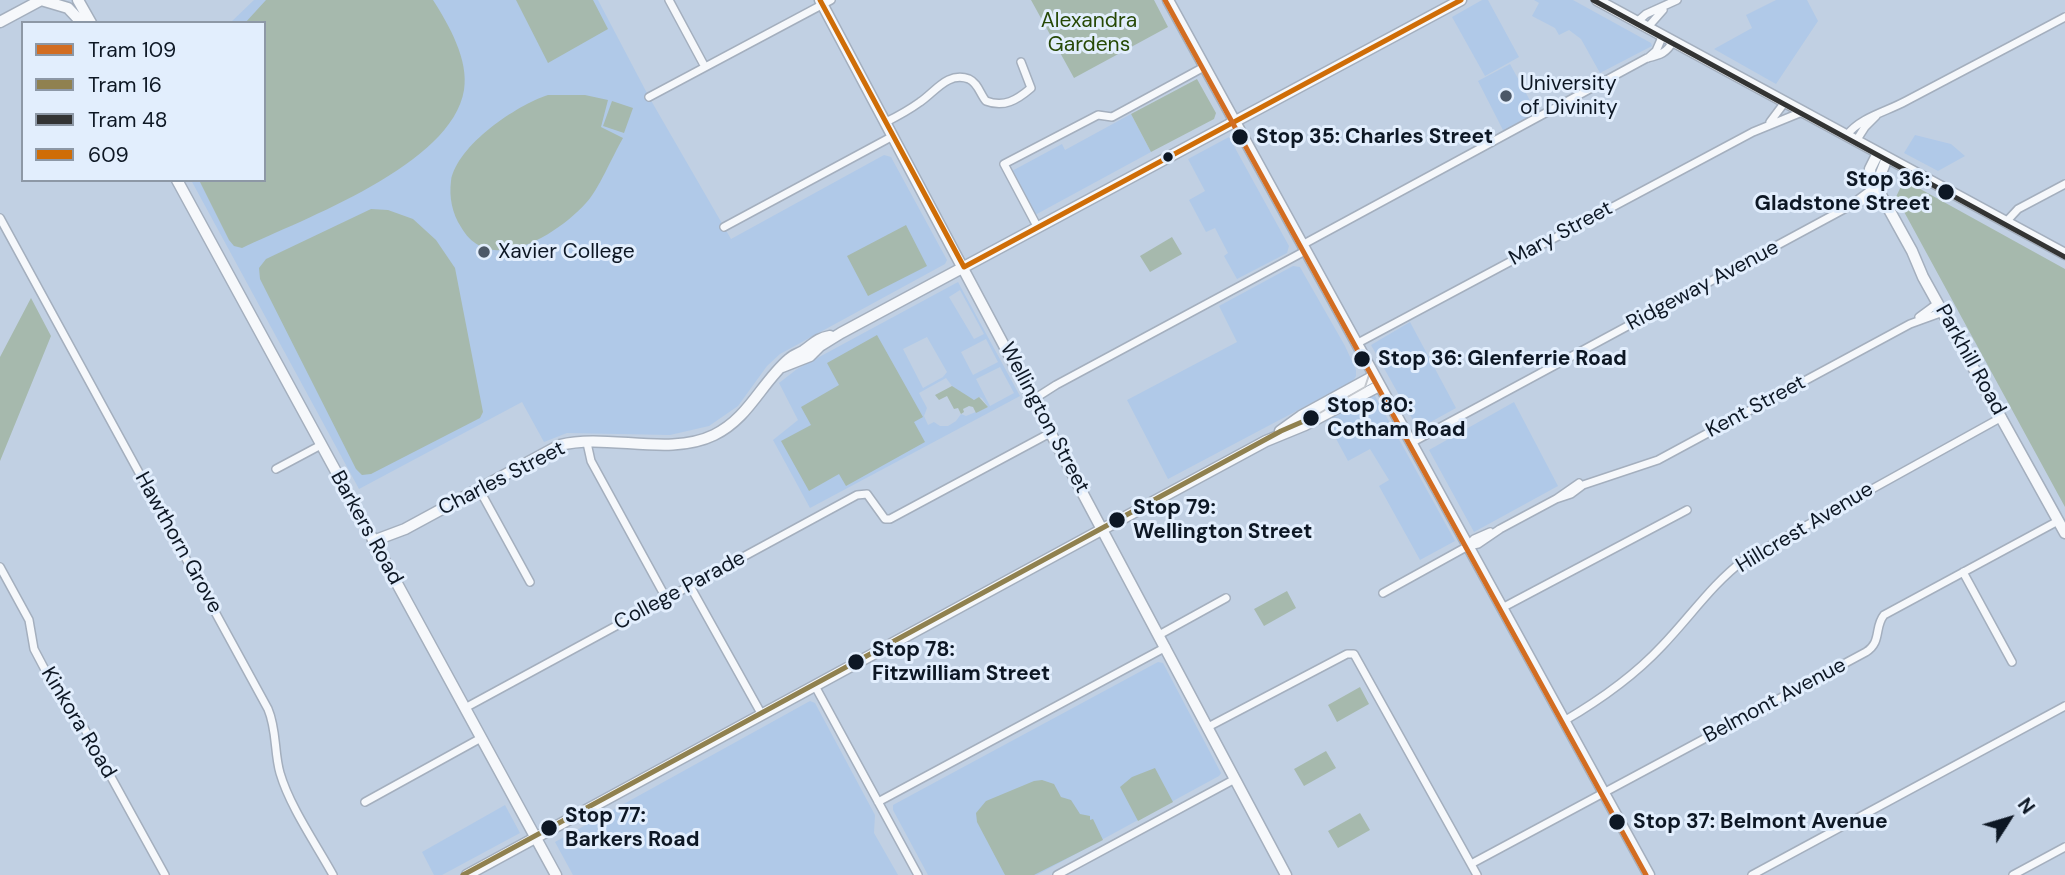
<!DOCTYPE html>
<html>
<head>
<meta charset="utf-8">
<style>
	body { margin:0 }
	#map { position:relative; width:2065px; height:875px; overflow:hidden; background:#c1d0e3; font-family:"DM Sans",sans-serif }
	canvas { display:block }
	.legend { position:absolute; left:21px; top:21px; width:245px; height:161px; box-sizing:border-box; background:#e2eefd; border:2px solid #8d98a6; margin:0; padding:9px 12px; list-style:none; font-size:21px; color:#0d1724 }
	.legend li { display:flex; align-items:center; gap:14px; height:35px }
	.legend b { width:35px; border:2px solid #8d98a6 }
	.north { position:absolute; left:1974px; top:784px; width:70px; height:70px; -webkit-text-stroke:5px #e2eefd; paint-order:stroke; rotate:53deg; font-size:19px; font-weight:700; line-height:28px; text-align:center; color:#0d1724 }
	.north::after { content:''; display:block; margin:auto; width:24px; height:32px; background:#0d1724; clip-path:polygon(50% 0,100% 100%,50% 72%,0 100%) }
</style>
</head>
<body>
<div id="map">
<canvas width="2065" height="875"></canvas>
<ul class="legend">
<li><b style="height:9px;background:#d26d22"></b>Tram 109</li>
<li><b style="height:9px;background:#90814f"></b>Tram 16</li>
<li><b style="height:9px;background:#333434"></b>Tram 48</li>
<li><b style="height:9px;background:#cf6d07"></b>609</li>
</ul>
<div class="north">N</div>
</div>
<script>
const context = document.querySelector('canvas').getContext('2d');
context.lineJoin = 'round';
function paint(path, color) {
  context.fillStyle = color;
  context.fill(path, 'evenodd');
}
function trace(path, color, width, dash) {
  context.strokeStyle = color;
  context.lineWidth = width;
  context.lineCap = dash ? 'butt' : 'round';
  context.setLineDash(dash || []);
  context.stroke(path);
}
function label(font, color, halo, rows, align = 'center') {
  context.font = font + ' "DM Sans",sans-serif';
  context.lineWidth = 6;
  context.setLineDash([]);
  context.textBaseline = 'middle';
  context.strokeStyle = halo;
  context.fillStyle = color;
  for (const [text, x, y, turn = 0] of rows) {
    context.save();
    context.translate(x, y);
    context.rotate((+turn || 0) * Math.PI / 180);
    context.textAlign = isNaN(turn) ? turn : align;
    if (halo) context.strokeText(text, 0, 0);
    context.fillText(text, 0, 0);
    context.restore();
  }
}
paint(new Path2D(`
	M254,0H598L649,97L731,239L884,155L891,157L947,260L945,264L780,354L767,366L738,406L709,426L670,435L567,433L544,442L522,402L359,489L191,180H264V23H230Z
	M1482,0H1488L1519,57L1485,76L1452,17Z
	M1534,0H1573L1651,43L1652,46L1600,73L1581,39L1569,30L1559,35L1555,28L1532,16L1539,3Z
	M1776,0H1807L1818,21L1776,84L1714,49L1752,28L1746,15Z
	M1510,64L1539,117L1506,136L1478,81Z
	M1131,114L1151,152L1035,215L1012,171L1062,144L1065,150Z
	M1915,135L1951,144L1965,156L1938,171L1904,153Z
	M1229,137L1289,246L1287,253L1237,279L1224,256L1228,253L1215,228L1206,232L1189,200L1205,191L1188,159Z
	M1293,266L1300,267L1305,276L1345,346L1356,370V376L1353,381L1168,479L1127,400L1237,342L1219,306Z
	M958,282L1020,396L810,508L773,440L798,420L779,383L797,369ZM960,290L984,334L974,339L949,297ZM927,337L947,372L943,377L923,388L903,349ZM986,339L998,362L973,375L961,352ZM1000,367L1014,393L990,406L976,379ZM946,378L952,386L967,397L975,400L979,397L982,398L988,407L966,416L961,414L956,421L948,426H940L934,422L928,425L924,416L927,408L919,393Z
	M1410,322L1456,408L1418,429L1371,345Z
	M1374,394L1455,541L1420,560L1379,486L1389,480L1370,449L1348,461L1326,420Z
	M1514,402L1558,486L1474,532L1429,450Z
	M1158,662L1163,663L1221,773L1219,776L1037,875H928L893,810V805Z
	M810,701L815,703L875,815L874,833L898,875H573L555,842Z
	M505,805L520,833L442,875H434L422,852Z`), '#b0c9e8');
paint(new Path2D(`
	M266,0H433C449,25 469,60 464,90C452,165 303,219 242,248L234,246L229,240L199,180H264V23H245Z
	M516,0H593L608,29L548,63Z
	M1031,0H1154L1168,27L1074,78Z
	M1197,79L1216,113L1214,119L1151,152L1131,114Z
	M548,95H585L608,100L601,127L623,138C613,155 598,191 586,203C558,234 490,278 461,227C452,213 449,197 451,181C457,145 517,105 548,95Z
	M612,101L633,108L624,133L603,126Z
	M1904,180L2065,269V507L1896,197Z
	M371,209L388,210L413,219L436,240L455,268L483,412L480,418L371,474L362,475L356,469L260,279L259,268L266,259Z
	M906,225L927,266L868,296L847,256Z
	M1172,237L1182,254L1150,272L1140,256Z
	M31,298L51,336L0,461V357Z
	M877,335L923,417L914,422L925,442L846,486L839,474L809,491L781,441L811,425L801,407L839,385L827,363Z
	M952,386L974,400L979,397L988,407L976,413L973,407L969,406L963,409L964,412L961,414L958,408L954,409L947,396L939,400L935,395Z
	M1287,591L1296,608L1264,626L1254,609Z
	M1360,687L1369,704L1337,722L1328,705Z
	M1326,751L1336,768L1304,786L1294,769Z
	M1155,768L1173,802L1138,821L1120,787L1132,777Z
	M1042,780L1054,784L1061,797L1071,800L1080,814L1090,816V820L1093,819L1103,840L1034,875H1005L977,822L976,813L986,801L1034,781Z
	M1360,813L1370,830L1338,848L1328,831Z`), '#a6b9ad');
const street = new Path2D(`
	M669,0L705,67
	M1638,21L1646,14L1677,0
	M1648,27L1663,10
	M1648,58L1656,51L1663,35
	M649,97L831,0
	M886,122C898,116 909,110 920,102C935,92 948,71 969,79C978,83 980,94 986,101C1004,108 1017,100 1031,88L1021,62
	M1770,122L1785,102
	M1847,135C1861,117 1886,112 1906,101C1960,73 2012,45 2065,17
	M1856,141L1865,127L1876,116
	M1858,203L1881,194
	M0,218L268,709C277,730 274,752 280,773C290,807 316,844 333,875
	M2006,222L2018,209L2065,184
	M724,227L893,136
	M1038,228L1004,164L1098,115L1112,117L1204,67
	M1302,245L1647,58C1660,55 1667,53 1673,41
	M1919,317L1938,303
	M1356,344L1753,132L1802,112
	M1034,399L1056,385L1305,251
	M587,443L591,461L666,598
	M1411,443L1848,207L1876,186
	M276,469L321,445
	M479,489L530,582
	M1556,499L1571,494L1583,485L1658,460L1910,324L1943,312
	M1468,545L1474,539L1490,532
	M0,567L29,620L34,649L52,683L78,717L165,875
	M1963,572L2012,662
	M690,586L762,715
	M1383,593L1468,546L1478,544L1500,529L1556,499L1579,483
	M1502,608L1687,510
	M1159,635L1226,598
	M815,686L918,875
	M465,708L857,495L867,494L885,519H890L1052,432
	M1564,721C1600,700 1634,676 1662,646C1690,617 1712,584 1744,560L2002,417
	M1208,727L1347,654H1354L1477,875
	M365,802L481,738
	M878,802L1166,647
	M1471,864L1866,652C1882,642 1874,627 1884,615L2058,521
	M1057,875L1235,779
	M1752,875L2065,706
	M2013,875L2065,847`);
const secondary = new Path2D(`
	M820,0L1286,875
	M1878,153L1870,169L1871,182L1876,186L1912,251L1923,277L2065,533
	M1876,186L1887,158
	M782,367L810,356L820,346L841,333L1461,0
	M373,541L405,529L560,445C607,433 669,457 714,435C749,418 761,383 789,359C793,355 798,354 803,351C814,344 815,339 830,336`);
const primary = new Path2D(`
	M41,0L68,8L82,23
	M78,0L91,23
	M1168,0L1649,875
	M1597,0L2065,254
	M0,22L41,0
	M177,180L556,875
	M1280,431L1301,416L1374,376
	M467,875L1103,529L1266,441L1305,425L1379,386`);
trace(street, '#a4afbe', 10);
trace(secondary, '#a4afbe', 13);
trace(primary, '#a4afbe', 13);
trace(street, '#f6f8fb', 7);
trace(secondary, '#f6f8fb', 10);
trace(primary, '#f6f8fb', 10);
trace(new Path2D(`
	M1311,418L1365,387L1370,372L1366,357`), '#c4c8ce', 2);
trace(new Path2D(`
	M820,0L964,267
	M964,267L1461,0`), '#cf6d07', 5);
trace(new Path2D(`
	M1165,0L1646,875`), '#d26d22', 5);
trace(new Path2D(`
	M463,875L1281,431L1311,418`), '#90814f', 5);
trace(new Path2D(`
	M1593,0L2065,257`), '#333434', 5);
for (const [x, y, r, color] of [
	[1506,96,7,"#4c5867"],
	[1240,137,9,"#0d1724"],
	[1168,157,6,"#0d1724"],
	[1946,192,9,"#0d1724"],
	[484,252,7,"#4c5867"],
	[1362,359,9,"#0d1724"],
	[1311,418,9,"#0d1724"],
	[1117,520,9,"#0d1724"],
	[856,662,9,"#0d1724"],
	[1617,822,9,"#0d1724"],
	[549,828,9,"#0d1724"]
]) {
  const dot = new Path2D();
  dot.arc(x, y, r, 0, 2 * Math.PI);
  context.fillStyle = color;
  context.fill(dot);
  trace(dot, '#e2eefd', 2.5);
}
label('21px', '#274906', '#e2eefd', [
	["Alexandra",1089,21],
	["Gardens",1089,45]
]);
label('21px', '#0d1724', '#e2eefd', [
	["University",1520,84],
	["of Divinity",1520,108],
	["Xavier College",498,252]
], 'left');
label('bold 21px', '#0d1724', '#e2eefd', [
	["Stop 35: Charles Street",1256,137],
	["Stop 36:",1930,180,"right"],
	["Gladstone Street",1930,204,"right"],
	["Stop 36: Glenferrie Road",1378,359],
	["Stop 80:",1327,406],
	["Cotham Road",1327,430],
	["Stop 79:",1133,508],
	["Wellington Street",1133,532],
	["Stop 78:",872,650],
	["Fitzwilliam Street",872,674],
	["Stop 77:",565,816],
	["Barkers Road",565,840],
	["Stop 37: Belmont Avenue",1633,822]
], 'left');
label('21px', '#0d1724', '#e2eefd', [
	["Mary Street",1561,234,-28],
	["Ridgeway Avenue",1703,286,-28],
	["Parkhill Road",1970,360,61],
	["Kent Street",1756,407,-28],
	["Wellington Street",1044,418,62],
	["Charles Street",502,479,-27],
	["Barkers Road",366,528,61],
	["Hillcrest Avenue",1805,528,-31],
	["Hawthorn Grove",178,543,61],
	["College Parade",680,591,-28],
	["Belmont Avenue",1775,701,-28],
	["Kinkora Road",78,723,59]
]);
</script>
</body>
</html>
